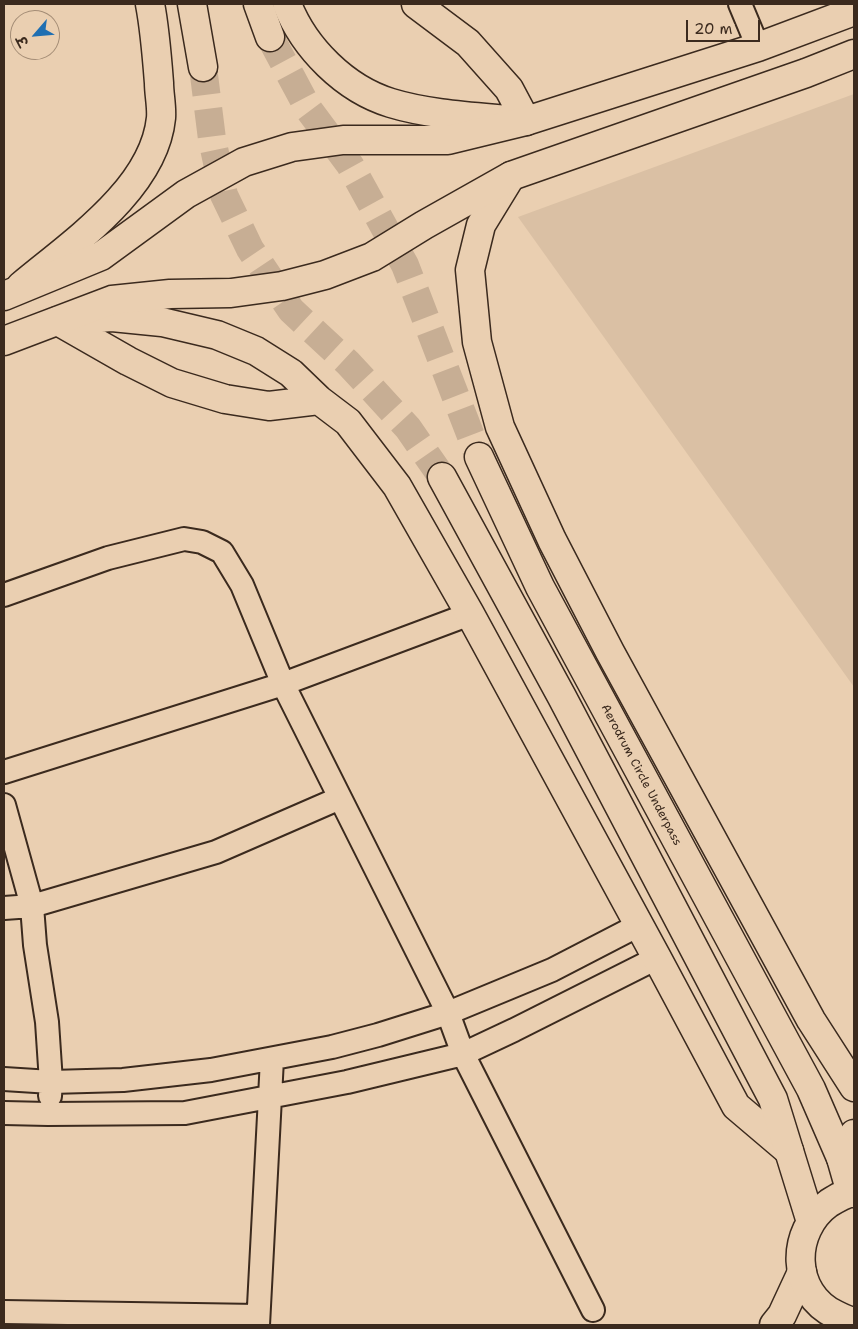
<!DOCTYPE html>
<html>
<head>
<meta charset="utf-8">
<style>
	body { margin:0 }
	#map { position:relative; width:858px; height:1329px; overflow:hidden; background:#eacfb1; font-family:"Shantell Sans","Playpen Sans Deva",sans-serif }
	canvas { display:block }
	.frame { position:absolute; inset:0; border:5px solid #3b2a1e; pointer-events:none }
	.north { position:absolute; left:10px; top:10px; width:50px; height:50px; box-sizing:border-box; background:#eacfb1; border:1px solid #a48d76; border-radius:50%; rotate:243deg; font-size:14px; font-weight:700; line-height:20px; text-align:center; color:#3b2a1e }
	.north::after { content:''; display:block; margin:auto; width:18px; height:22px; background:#1f6fb2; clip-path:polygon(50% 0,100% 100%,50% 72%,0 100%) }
	.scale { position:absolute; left:686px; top:20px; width:74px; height:22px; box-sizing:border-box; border:2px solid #3b2a1e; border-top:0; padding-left:6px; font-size:15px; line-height:18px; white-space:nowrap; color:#3b2a1e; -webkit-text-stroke:4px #eacfb1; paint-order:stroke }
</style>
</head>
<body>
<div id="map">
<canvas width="858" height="1329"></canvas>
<div class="frame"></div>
<div class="north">उ</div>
<div class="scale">20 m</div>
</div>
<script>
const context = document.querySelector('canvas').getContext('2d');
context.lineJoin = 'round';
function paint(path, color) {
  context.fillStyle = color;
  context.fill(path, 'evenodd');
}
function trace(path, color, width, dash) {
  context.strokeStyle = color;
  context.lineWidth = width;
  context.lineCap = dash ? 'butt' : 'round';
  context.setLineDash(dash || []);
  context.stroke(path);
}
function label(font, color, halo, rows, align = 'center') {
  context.font = font + ' "Shantell Sans",sans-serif';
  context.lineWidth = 4.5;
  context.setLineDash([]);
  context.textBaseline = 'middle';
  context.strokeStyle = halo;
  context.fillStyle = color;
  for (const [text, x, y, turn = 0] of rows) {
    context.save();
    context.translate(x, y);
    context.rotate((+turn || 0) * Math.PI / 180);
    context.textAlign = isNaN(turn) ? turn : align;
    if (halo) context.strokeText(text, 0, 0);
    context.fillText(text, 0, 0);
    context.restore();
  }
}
paint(new Path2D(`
	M854,94V687L518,217Z`), '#dac0a4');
trace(new Path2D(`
	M270,37L309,110L350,165L405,265L479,457
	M203,67L212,139L224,195L250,249L291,310L348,363L408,428L442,477`), '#c7ae94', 28, [28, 14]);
const minor = new Path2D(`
	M740,4L758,47
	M4,595L108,558L184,539L202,542L222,552L242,585L283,684L448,1013L463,1054L593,1310
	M4,772L283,684L470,614
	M4,805L32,906L35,945L47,1022L51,1082L50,1096
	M4,908L32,906L216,852L340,798
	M4,1079L51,1082L123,1080L211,1070L332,1047L378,1035L448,1013L552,970L639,925
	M4,1113L48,1114L185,1113L347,1082L463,1054L514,1030L657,958
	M4,1312L258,1316
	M258,1325L272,1059`);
const tertiary = new Path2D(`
	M287,4C304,48 345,89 391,103C430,115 479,117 519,121
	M416,4L468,43L509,89L526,121
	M511,176L481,225L470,270L477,342L500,427L552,540L610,652L811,1020L854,1087
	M21,286C71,244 154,189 161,118C162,107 159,94 159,83C157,57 155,30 150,4
	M68,320L112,317L162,322L217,335L256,351L291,373L319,400L348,422L397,486L470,614L657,958L736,1106L789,1151
	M58,321L128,361L172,383L225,399L269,406L319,400
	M841,1158L854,1134
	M774,1325L782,1315L802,1272`);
const primary = new Path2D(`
	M192,4L203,67
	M258,4L270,37
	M4,296L101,256L186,194L244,162L292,147L343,140H448L526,121L758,47L854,11
	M4,341L112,300L170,294L231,293L282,286L325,275L372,257L424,225L511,176L806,73L854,54
	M479,457L540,587L811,1089L841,1158L851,1193
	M442,477L562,697L773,1099L811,1222
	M854,1192C845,1193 837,1198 829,1203C790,1231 790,1293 836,1315C842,1318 848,1321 854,1322`);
trace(minor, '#3b2a1e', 26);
trace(tertiary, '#3b2a1e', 31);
trace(primary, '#3b2a1e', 31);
trace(minor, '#eacfb1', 22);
trace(tertiary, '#eacfb1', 28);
trace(primary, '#eacfb1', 28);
label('12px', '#3b2a1e', '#eacfb1', [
	["Aerodrum Circle Underpass",641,775,62]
]);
</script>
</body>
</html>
